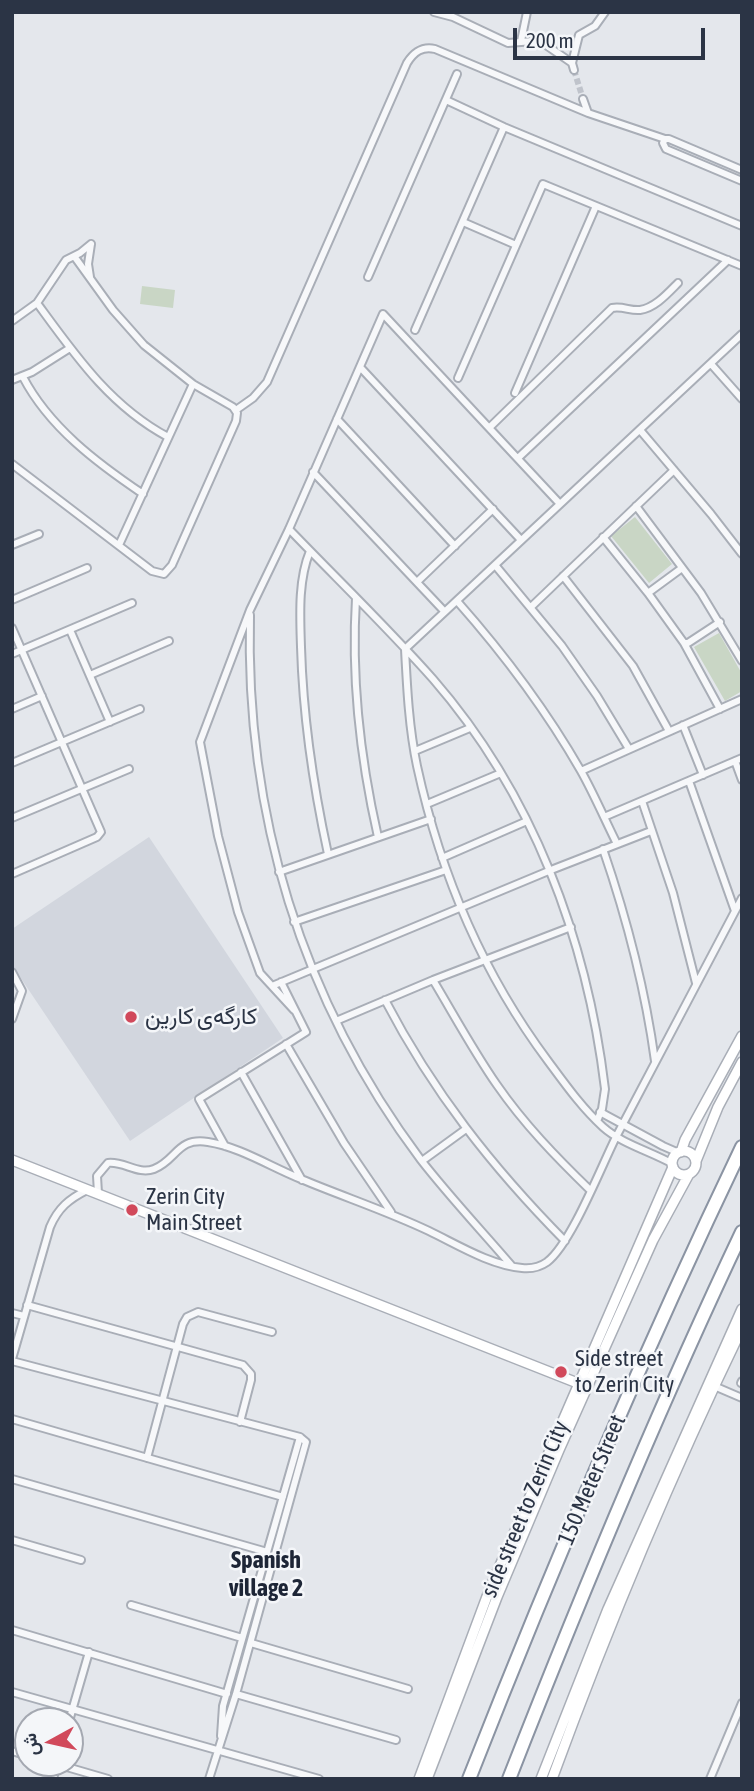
<!DOCTYPE html>
<html>
<head>
<meta charset="utf-8">
<style>
	body { margin:0 }
	#map { position:relative; width:754px; height:1791px; overflow:hidden; background:#e4e7ec; font-family:"Asap Condensed",Vazirmatn,sans-serif }
	canvas { display:block }
	.frame { position:absolute; inset:0; border:14px solid #2b3445; pointer-events:none }
	.north { position:absolute; left:14px; top:1707px; width:70px; height:70px; box-sizing:border-box; background:#f4f6f9; border:2px solid #a4a8b1; border-radius:50%; rotate:262deg; font-size:19px; font-weight:700; line-height:28px; text-align:center; color:#2b3445 }
	.north::after { content:''; display:block; margin:auto; width:24px; height:32px; background:#d1495b; clip-path:polygon(50% 0,100% 100%,50% 72%,0 100%) }
	.scale { position:absolute; left:513px; top:28px; width:192px; height:32px; box-sizing:border-box; border:4px solid #2b3445; border-top:0; padding-left:9px; font-size:21px; line-height:24px; white-space:nowrap; color:#2b3445; -webkit-text-stroke:5px #f4f6f9; paint-order:stroke }
</style>
</head>
<body>
<div id="map">
<canvas width="754" height="1791"></canvas>
<div class="frame"></div>
<div class="north">ش</div>
<div class="scale">200 m</div>
</div>
<script>
const context = document.querySelector('canvas').getContext('2d');
context.lineJoin = 'round';
function paint(path, color) {
  context.fillStyle = color;
  context.fill(path, 'evenodd');
}
function trace(path, color, width, dash) {
  context.strokeStyle = color;
  context.lineWidth = width;
  context.lineCap = dash ? 'butt' : 'round';
  context.setLineDash(dash || []);
  context.stroke(path);
}
function label(font, color, halo, rows, align = 'center') {
  context.font = font + ' "Asap Condensed",Vazirmatn,sans-serif';
  context.lineWidth = 5;
  context.setLineDash([]);
  context.textBaseline = 'middle';
  context.strokeStyle = halo;
  context.fillStyle = color;
  for (const [text, x, y, turn = 0] of rows) {
    context.save();
    context.translate(x, y);
    context.rotate((+turn || 0) * Math.PI / 180);
    context.textAlign = isNaN(turn) ? turn : align;
    if (halo) context.strokeText(text, 0, 0);
    context.fillText(text, 0, 0);
    context.restore();
  }
}
paint(new Path2D(`
	M149,837L283,1038L130,1141L12,965V929Z`), '#d2d6de');
paint(new Path2D(`
	M142,286L175,290L173,308L140,304Z
	M635,517L672,564L649,583L611,536Z
	M719,633L742,674V691L725,701L694,647Z`), '#c9d6c5');
trace(new Path2D(`
	M574,70L583,99`), '#bfc3cb', 6, [6, 3]);
const street = new Path2D(`
	M434,12L453,17L508,43L534,41L543,43L572,63
	M521,41L527,12
	M574,70L572,63L579,35L595,26L605,12
	M583,99L588,113
	M446,100L504,127L742,226
	M742,170L669,139H665L663,143L666,149L742,181
	M463,222L516,245
	M90,277L88,264L91,244
	M368,277L457,74
	M37,303C75,355 110,406 168,437
	M12,321L37,303L66,260L80,253L91,244
	M415,330L504,127
	M711,364L742,399
	M360,367L521,540
	M23,377C49,427 97,463 143,494
	M458,378L543,184L742,266
	M12,380L32,372L70,348
	M515,393L596,206
	M236,410L253,398L267,382L407,63C414,52 422,46 435,49L588,113L665,139
	M337,419L455,546
	M490,427L612,308C623,306 630,311 640,310C655,308 668,293 678,283
	M640,430L711,514L742,554
	M518,458L728,260
	M12,464L152,571L164,574L172,565L236,421L237,413L233,407L193,384L144,345L113,310L74,256
	M313,472L444,611
	M636,506L701,593L742,661
	M289,529C337,579 387,627 433,679C533,794 587,939 605,1089L602,1109L597,1121
	M603,537L648,593L684,643L720,709
	M12,545L39,534
	M119,545L193,384
	M310,551C298,580 300,615 301,647C303,717 313,785 328,854
	M495,565L562,646L597,696L629,749
	M563,576L633,666L669,731
	M417,582L493,509
	M648,593L682,568
	M356,598C351,680 360,758 378,837
	M12,600L87,568
	M457,601C503,653 546,710 581,771C594,794 605,820 617,844
	M531,607L674,470
	M250,615C245,813 301,1000 421,1160C449,1196 481,1230 511,1265
	M12,628L101,832L97,837L12,874
	M70,630L110,722
	M684,643H688L720,622
	M12,654L132,603
	M90,675L169,641
	M12,709L42,696
	M683,725L703,775
	M415,751L470,728
	M735,761L742,780
	M12,763L140,709
	M581,771L742,699
	M689,781L735,911
	M642,801L673,893L696,983
	M427,804L501,773
	M604,817L742,758
	M12,818L129,769
	M603,849C627,919 645,988 655,1061
	M442,858L527,821
	M279,872L431,819
	M294,922L446,870
	M12,972L22,991L12,1019
	M433,980C454,1015 474,1052 497,1085C524,1124 556,1157 590,1190
	M272,986L551,870L651,831
	M385,1000C433,1092 492,1167 565,1241
	M294,1010L260,973L238,912L218,836L200,742L250,610L289,529L383,314L560,504
	M336,1021L433,980L571,927
	M286,1044L344,1143L391,1212
	M241,1072L302,1180
	M600,1112L663,1146L679,1153
	M225,1146L199,1099L306,1032L281,982
	M422,1161L466,1129
	M673,1164C650,1151 622,1144 603,1127C582,1108 565,1084 548,1061C483,974 440,872 417,766C409,728 407,688 405,649L742,334
	M98,1193L97,1176L108,1163C124,1161 138,1175 154,1169C177,1160 177,1137 208,1142C240,1147 271,1167 301,1179C344,1197 387,1211 429,1231C458,1245 490,1265 522,1268C532,1269 540,1267 547,1262C571,1244 601,1167 616,1137C658,1057 700,978 742,898
	M27,1305L243,1365L251,1374V1380L240,1422
	M12,1313L24,1316
	M12,1359L50,1227C58,1208 69,1199 87,1190
	M12,1361L300,1437L306,1442L236,1694L209,1779
	M741,1383L742,1381
	M714,1386L742,1398
	M12,1419L283,1497
	M147,1458L183,1324L187,1317L198,1312L272,1332
	M12,1479L267,1552
	M12,1540L81,1560
	M131,1605L242,1638
	M12,1630L227,1694
	M251,1643L408,1689
	M12,1692L319,1779
	M236,1694L396,1740
	M69,1721L89,1652
	M221,1736L223,1706L300,1437
	M12,1751L28,1756
	M53,1763L108,1779
	M53,1779L57,1763
	M710,1779L742,1703`);
const secondary = new Path2D(`
	M672 1163a12 12 0 1 1 24 0a12 12 0 1 1-24 0Z
	M681,1152L685,1140L742,1036
	M12,1160L580,1384
	M696,1161L718,1107L742,1062
	M419,1779L489,1591L673,1167
	M427,1779L497,1597L559,1450L653,1240L689,1174
	M541,1779L608,1609L742,1309
	M552,1779C608,1626 671,1475 742,1328`);
const highway = new Path2D(`
	M469,1779C553,1565 643,1354 742,1147
	M509,1779C581,1595 657,1411 742,1232`);
trace(street, '#a9aeb7', 10);
trace(secondary, '#a9aeb7', 12);
trace(highway, '#8b94a3', 16);
trace(street, '#f7f8fa', 6);
trace(secondary, '#fff', 9);
trace(highway, '#fff', 12);
for (const [x, y, r, color] of [
	[131,1017,7,"#d1495b"],
	[132,1210,7,"#d1495b"],
	[561,1372,7,"#d1495b"]
]) {
  const dot = new Path2D();
  dot.arc(x, y, r, 0, 2 * Math.PI);
  context.fillStyle = color;
  context.fill(dot);
  trace(dot, '#f4f6f9', 2.5);
}
label('23px', '#2b3445', '#f4f6f9', [
	["کارگەی کارین",145,1017],
	["Zerin City",146,1197],
	["Main Street",146,1223],
	["Side street",575,1359],
	["to Zerin City",575,1385]
], 'left');
label('23px', '#2b3445', '#f4f6f9', [
	["150 Meter Street",592,1480,-67],
	["side street to Zerin City",525,1509,-67]
]);
label('bold 24px', '#1d2536', '#f4f6f9', [
	["Spanish",266,1560],
	["village 2",266,1588]
]);
</script>
</body>
</html>
